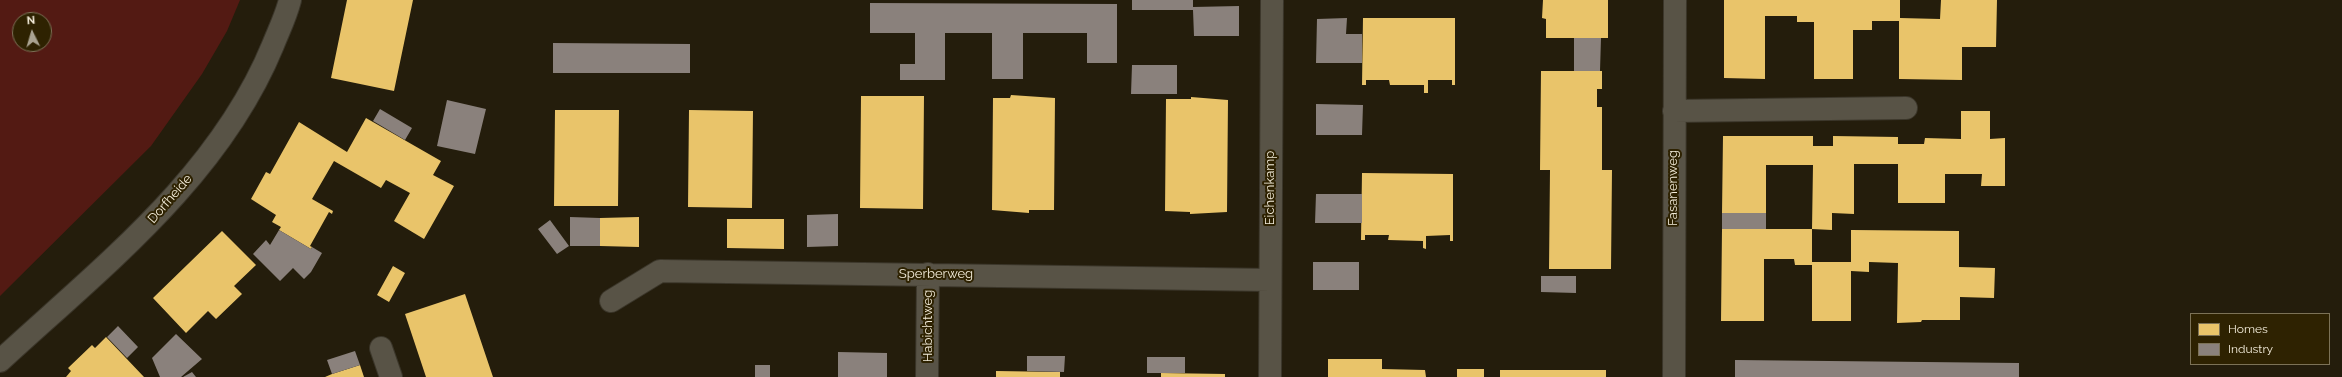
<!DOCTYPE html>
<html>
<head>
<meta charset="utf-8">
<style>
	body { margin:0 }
	#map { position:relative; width:2342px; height:377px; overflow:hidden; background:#241d0c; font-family:Raleway,sans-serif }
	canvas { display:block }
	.legend { position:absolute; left:2190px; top:313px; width:140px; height:52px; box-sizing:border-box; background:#2e2201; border:1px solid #7c7257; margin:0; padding:5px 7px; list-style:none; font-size:12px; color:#f2ebd9 }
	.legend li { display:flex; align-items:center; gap:8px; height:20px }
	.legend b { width:20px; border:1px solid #7c7257 }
	.north { position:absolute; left:12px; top:12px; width:40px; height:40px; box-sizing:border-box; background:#2e2201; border:1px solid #7c7257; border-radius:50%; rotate:355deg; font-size:11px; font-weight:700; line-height:16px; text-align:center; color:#f2ebd9 }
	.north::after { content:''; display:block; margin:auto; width:14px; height:18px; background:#aaa391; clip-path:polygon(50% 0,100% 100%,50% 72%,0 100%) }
</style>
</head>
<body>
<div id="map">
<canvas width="2342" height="377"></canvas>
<ul class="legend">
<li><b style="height:11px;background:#e9c46a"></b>Homes</li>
<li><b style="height:11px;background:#8a817c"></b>Industry</li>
</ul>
<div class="north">N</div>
</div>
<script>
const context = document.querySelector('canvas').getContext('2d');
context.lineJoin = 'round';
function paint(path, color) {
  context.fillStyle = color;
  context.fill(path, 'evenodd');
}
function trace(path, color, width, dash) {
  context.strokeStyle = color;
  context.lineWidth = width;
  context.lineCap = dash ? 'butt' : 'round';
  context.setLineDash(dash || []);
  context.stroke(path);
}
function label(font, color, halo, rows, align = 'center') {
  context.font = font + ' Raleway,sans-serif';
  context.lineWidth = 4;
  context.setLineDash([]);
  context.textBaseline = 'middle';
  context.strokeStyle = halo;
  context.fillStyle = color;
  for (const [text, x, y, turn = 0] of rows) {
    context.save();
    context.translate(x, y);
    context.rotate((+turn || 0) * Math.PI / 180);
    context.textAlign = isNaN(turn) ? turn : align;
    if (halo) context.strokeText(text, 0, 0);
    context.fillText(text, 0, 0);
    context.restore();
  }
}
paint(new Path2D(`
	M0,0H240L227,31L202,74L151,146L0,296ZM20,20H44V44H20Z`), '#531a13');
paint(new Path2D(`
	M347,0H413L394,91L331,78Z
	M1543,0H1608V38H1546V19L1542,18Z
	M1724,0H1900V18L1940,19L1941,0H1997L1996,47H1962V80L1899,79V21H1872V30H1853V79H1814V22H1797V16H1765V79L1724,78Z
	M1363,18H1455V85H1452V80H1428V93H1424V85H1390L1389,80H1366V85H1362Z
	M1541,71H1602V89H1597V107H1602V170H1612L1611,269H1549L1550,170H1540Z
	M1011,95L1055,98L1054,210H1029V213L992,210L993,98H1010Z
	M861,96H924L923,209L860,208Z
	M1191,97L1228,100L1227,212L1190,214V212L1165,211L1166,99H1191Z
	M555,110H619L618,206H554Z
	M689,110L753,111L752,208L688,207Z
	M1961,111H1990V139L2005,138V186H1981L1982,174H1945V203H1898V164H1854V214L1832,213V230L1812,229V262H1851V230L1959,231V267L1995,268L1994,298L1960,297V320H1922L1921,322L1897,323L1898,263L1869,262V272L1851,271V321H1812V265H1795L1794,259H1764V321H1721L1722,229H1812L1813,165H1766V213H1722L1723,136H1813V146H1833V136L1898,137V144H1924L1925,138L1961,139Z
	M366,118L441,161L433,175L454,186L424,239L394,221L410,193L386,180L381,188L334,161L312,199L333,211L332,214L329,212L310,246L312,247L311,249L279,230L281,227L272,222L276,215L251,199L266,172L270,174L299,122L347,152Z
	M1362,173L1453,174V241H1450V235L1426,236V249L1423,248V241L1388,240L1389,235H1365V240H1361Z
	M639,217V247L600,246V218Z
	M727,219H784V249L727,248Z
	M222,231L256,265L234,286L242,294L216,319L208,311L186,333L153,298Z
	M393,266L405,273L389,302L377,295Z
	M465,294L493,377H426L405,314Z
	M106,337L144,377H66L71,371L68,368L92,345L95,348Z
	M1328,359H1382V369L1425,370L1426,377H1328Z
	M360,365L364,377H325L332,374Z
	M1457,369H1484V377H1457Z
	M1500,370H1606V377H1500Z
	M996,371L1060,372V377H996Z
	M1161,373L1225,374V377H1161Z`), '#e9c46a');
paint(new Path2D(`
	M1132,0H1193V7L1239,6V36H1194L1193,10H1132Z
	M870,3L1117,4V63H1087V33H1023V79H992V33H945V80H900V64H915V33H870Z
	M1347,18L1346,34H1362V63H1316L1317,19Z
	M1574,38H1601L1600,71H1574Z
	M553,43L690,44V73H553Z
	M1132,65H1177V94H1131Z
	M447,100L486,109L475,154L437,146Z
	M1316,104L1363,105L1362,135H1316Z
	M380,109L412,128L405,140L373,121Z
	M1316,194H1362V223H1315Z
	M1722,213H1766V229H1722Z
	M838,214V246L807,247V215Z
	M570,217L600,218V246H570Z
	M550,220L569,246L557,254L538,229Z
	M279,230L311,249L312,247L322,253L311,272L304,279L293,268L280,281L253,254L266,240L270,245Z
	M1313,262H1359V290H1313Z
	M1541,276H1576V293L1541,292Z
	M118,326L138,347L127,358L107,337Z
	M176,334L202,359L181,377H160L152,358Z
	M355,351L360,365L332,374L327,360Z
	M838,352L887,353V377H838Z
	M1027,356H1065L1064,372L1027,371Z
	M1147,357H1185V373H1147Z
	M1735,360L2019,363V377H1735Z
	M755,365H770V377H755Z
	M192,372L196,377H183Z`), '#8a817c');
const minor = new Path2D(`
	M1674,111L1906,108
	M611,301L660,271L1270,280
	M381,348L391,377
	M0,361C102,267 219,177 273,45C279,30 286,16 290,0
	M927,377L928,274
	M1270,377L1272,0
	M1674,377L1675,0`);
trace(minor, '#3b362a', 24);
trace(minor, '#585346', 22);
label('13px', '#f2ebd9', '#2e2201', [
	["Eichenkamp",1270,188,-90],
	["Fasanenweg",1673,188,-90],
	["Dorfheide",170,199,-49],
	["Sperberweg",936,274],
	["Habichtweg",928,326,-90]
]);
</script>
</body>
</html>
